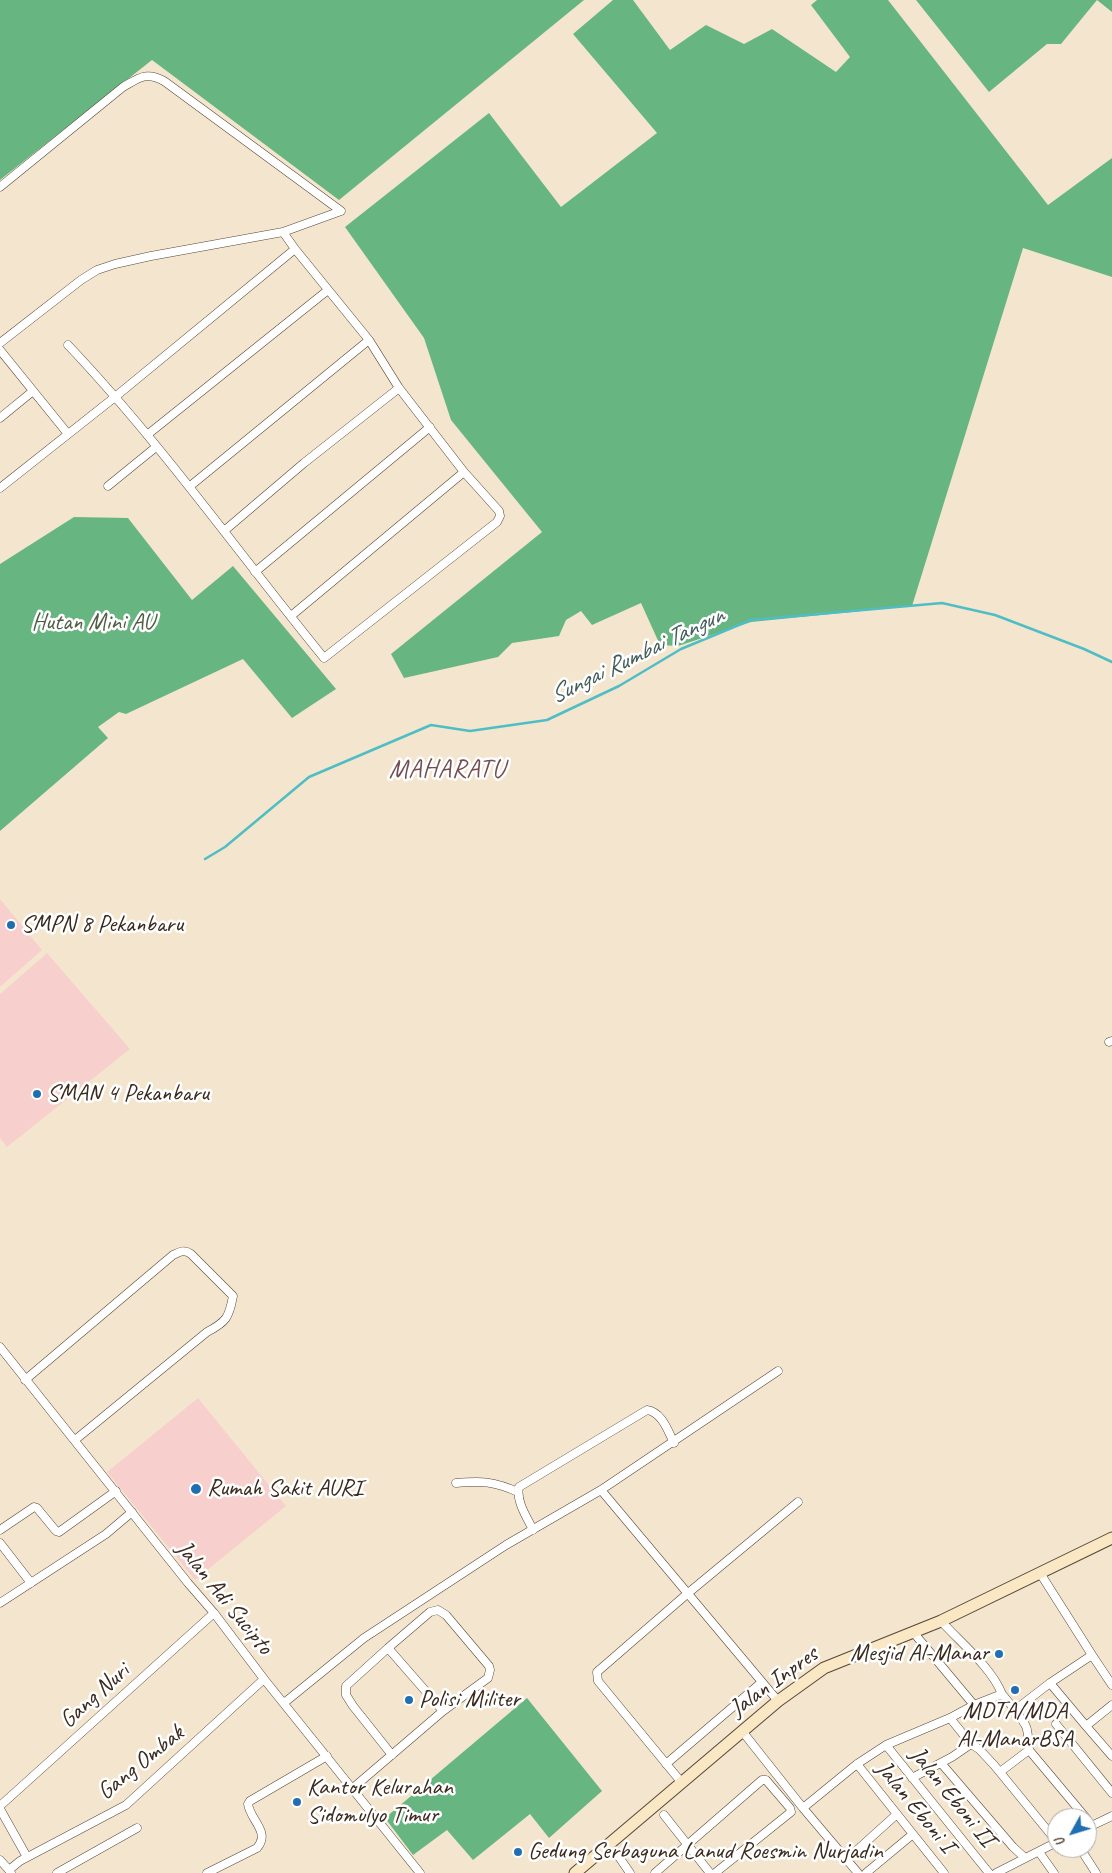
<!DOCTYPE html>
<html>
<head>
<meta charset="utf-8">
<style>
	body { margin:0 }
	#map { position:relative; width:1112px; height:1873px; overflow:hidden; background:#f4e6ce; font-family:Caveat,sans-serif }
	canvas { display:block }
	.north { position:absolute; left:1047px; top:1808px; width:50px; height:50px; box-sizing:border-box; background:#fff; border:1px solid #b1aaa5; border-radius:50%; rotate:231deg; font-size:14px; font-weight:700; line-height:20px; text-align:center; color:#3b2a1e }
	.north::after { content:''; display:block; margin:auto; width:18px; height:22px; background:#1f6fb2; clip-path:polygon(50% 0,100% 100%,50% 72%,0 100%) }
</style>
</head>
<body>
<div id="map">
<canvas width="1112" height="1873"></canvas>
<div class="north">U</div>
</div>
<script>
const context = document.querySelector('canvas').getContext('2d');
context.lineJoin = 'round';
function paint(path, color) {
  context.fillStyle = color;
  context.fill(path, 'evenodd');
}
function trace(path, color, width, dash) {
  context.strokeStyle = color;
  context.lineWidth = width;
  context.lineCap = dash ? 'butt' : 'round';
  context.setLineDash(dash || []);
  context.stroke(path);
}
function label(font, color, halo, rows, align = 'center') {
  context.font = font + ' Caveat,sans-serif';
  context.lineWidth = 5;
  context.setLineDash([]);
  context.textBaseline = 'middle';
  context.strokeStyle = halo;
  context.fillStyle = color;
  for (const [text, x, y, turn = 0] of rows) {
    context.save();
    context.translate(x, y);
    context.rotate((+turn || 0) * Math.PI / 180);
    context.textAlign = isNaN(turn) ? turn : align;
    if (halo) context.strokeText(text, 0, 0);
    context.fillText(text, 0, 0);
    context.restore();
  }
}
paint(new Path2D(`
	M0,899L42,950L0,987Z
	M47,953L130,1049L7,1147L0,1138V994Z
	M198,1398L286,1506L195,1580L107,1472Z`), '#f7d0cd');
paint(new Path2D(`
	M0,0H584L339,200L152,60L0,180Z
	M613,0H633L670,50L706,25L744,44L772,29L836,72L850,57L811,5L817,0H888L1048,205L1112,158V277L1023,248L912,606L751,622L678,646L660,645L641,603L592,625L581,611L566,620L559,636L512,643L498,657L404,678L391,654L542,532L451,420L424,338L345,227L489,113L561,207L657,133L573,34Z
	M916,0H1112V12L1097,0L1061,44H1047L989,92Z
	M74,517L128,518L192,600L233,566L336,689L292,718L243,659L126,714L119,712L98,727L108,738L0,831V564Z
	M527,1698L602,1791L549,1838L530,1814L473,1860L447,1830L413,1855L385,1818Z`), '#67b681');
trace(new Path2D(`
	M205,859L225,847L309,777L431,725L470,731L547,720L619,686L681,649L751,620L942,603L995,615L1084,649L1112,662`), '#4fbdc4', 2.5);
const minor = new Path2D(`
	M0,187L123,87C139,78 146,71 164,81L341,211
	M0,343L81,280L97,270L115,264L151,256L283,232L341,211
	M68,345C161,443 239,554 324,658L497,522L500,516L499,511L464,472L399,388L369,340L295,249L283,232
	M0,350L68,434
	M0,418L33,391
	M147,435L328,290
	M108,486L156,447
	M189,487L369,340
	M0,488L115,397L295,249
	M224,531L304,463L399,388
	M255,572L430,427
	M291,616L464,472
	M1109,1042L1112,1041
	M0,1347L188,1583L214,1613L264,1679L420,1873
	M25,1380L173,1255C180,1252 184,1249 191,1254L233,1296C229,1318 226,1322 207,1332L75,1440
	M456,1483C482,1481 493,1481 518,1492
	M601,1490L778,1701
	M0,1530L34,1507L37,1508L56,1531L59,1532L116,1491
	M533,1530C527,1517 516,1502 519,1487L647,1410C662,1412 668,1431 674,1443
	M0,1543L31,1583
	M1040,1573L1092,1655
	M0,1603L106,1534L132,1512
	M941,1621C961,1643 991,1667 1002,1694
	M913,1632L974,1705
	M388,1648L443,1711
	M1050,1683L1092,1655L1112,1685
	M284,1703L364,1638L506,1545L601,1490L778,1371
	M950,1718L971,1744L979,1749L994,1765L1057,1842
	M1056,1724L1112,1793
	M1086,1726L1112,1756
	M742,1731L803,1808L858,1873
	M886,1745L989,1873
	M1029,1750L1086,1818
	M941,1763L1013,1847L1024,1857
	M666,1764L762,1682
	M857,1764L944,1873
	M1000,1772L1029,1750C1027,1727 1030,1730 1015,1710
	M912,1778L952,1757L971,1744
	M682,1783L598,1681L597,1672L687,1594L798,1502
	M353,1788L443,1711L488,1678L490,1670L489,1666L446,1615L438,1610L430,1612L388,1648L346,1686V1695L353,1706L392,1755
	M0,1806L214,1613
	M803,1808L857,1764L886,1745L950,1718L974,1705L1002,1694L1015,1710L1050,1683L1086,1726L1112,1705
	M0,1809L27,1857
	M664,1815L710,1873
	M1087,1828L1112,1816
	M1080,1848L1096,1873
	M1039,1852L1054,1873
	M617,1854L630,1873
	M0,1860L9,1870
	M846,1860L897,1814
	M11,1873L9,1870L20,1861L126,1805L264,1679
	M57,1873L137,1828
	M207,1873L257,1848C271,1832 250,1820 248,1804L250,1801L327,1756
	M655,1873L762,1780H766L790,1808L791,1812L715,1873
	M866,1873L913,1834
	M996,1873L1057,1842`);
const secondary = new Path2D(`
	M575,1873L778,1701L824,1668L941,1621L1112,1538`);
trace(minor, '#574638', 9);
trace(secondary, '#574638', 13);
trace(minor, '#fff', 8);
trace(secondary, '#fae7c3', 11);
for (const [x, y, r, color] of [
	[11,925,5,"#1f6fb2"],
	[37,1094,5,"#1f6fb2"],
	[196,1489,6,"#1f6fb2"],
	[999,1654,5,"#1f6fb2"],
	[1015,1690,5,"#1f6fb2"],
	[409,1700,5,"#1f6fb2"],
	[297,1802,5,"#1f6fb2"],
	[518,1852,5,"#1f6fb2"]
]) {
  const dot = new Path2D();
  dot.arc(x, y, r, 0, 2 * Math.PI);
  context.fillStyle = color;
  context.fill(dot);
  trace(dot, '#fff', 2);
}
label('24px', '#4f5d43', '#fff', [
	["Hutan Mini AU",93,623]
]);
label('24px', '#3b2a1e', '#fff', [
	["SMPN 8 Pekanbaru",21,925],
	["SMAN 4 Pekanbaru",47,1094],
	["Rumah Sakit AURI",207,1489],
	["Mesjid Al-Manar",989,1654,"right"],
	["Polisi Militer",419,1700],
	["MDTA/MDA",1015,1712,"center"],
	["Al-ManarBSA",1015,1740,"center"],
	["Kantor Kelurahan",307,1788],
	["Sidomulyo Timur",307,1816],
	["Gedung Serbaguna Lanud Roesmin Nurjadin",528,1852]
], 'left');
label('24px', '#3b2a1e', '#fff', [
	["Jalan Adi Sucipto",224,1598,51],
	["Jalan Inpres",774,1682,-36],
	["Gang Nuri",95,1696,-42],
	["Gang Ombak",141,1763,-39],
	["Jalan Eboni II",952,1797,51],
	["Jalan Eboni I",915,1807,51]
]);
label('italic 25px', '#425d58', '#fff', [
	["Sungai Rumbai Tangun",637,656,-26]
]);
context.letterSpacing = '1px';
label('26px', '#744e53', '#fff', [
	["MAHARATU",447,770]
]);
context.letterSpacing = '0px';
</script>
</body>
</html>
